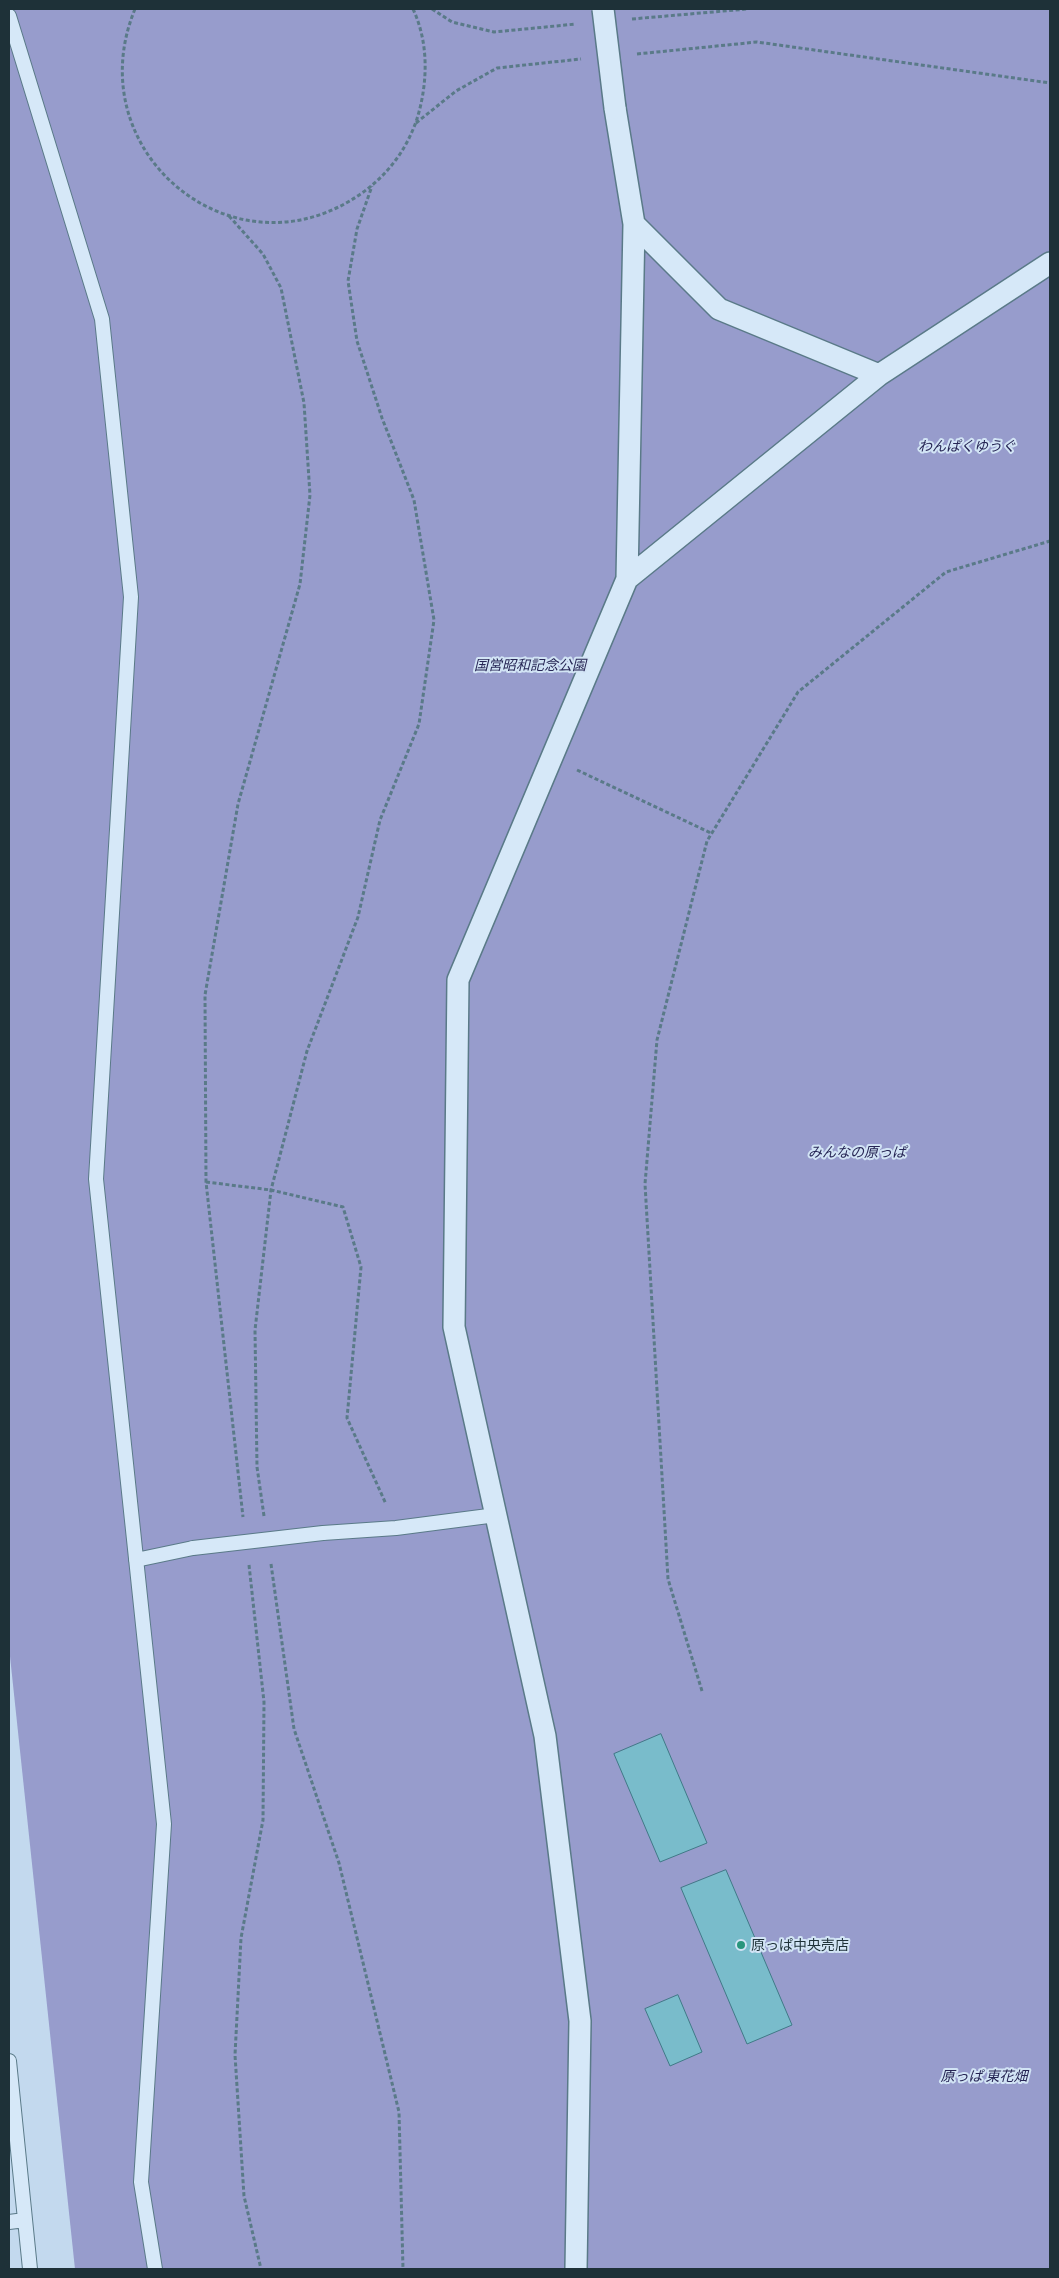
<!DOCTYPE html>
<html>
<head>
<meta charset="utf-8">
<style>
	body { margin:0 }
	#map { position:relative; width:1059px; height:2278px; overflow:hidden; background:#c3d9ee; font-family:Georgia,serif }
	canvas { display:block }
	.frame { position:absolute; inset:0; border:10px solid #1e3138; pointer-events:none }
</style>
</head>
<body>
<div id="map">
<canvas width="1059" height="2278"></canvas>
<div class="frame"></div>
</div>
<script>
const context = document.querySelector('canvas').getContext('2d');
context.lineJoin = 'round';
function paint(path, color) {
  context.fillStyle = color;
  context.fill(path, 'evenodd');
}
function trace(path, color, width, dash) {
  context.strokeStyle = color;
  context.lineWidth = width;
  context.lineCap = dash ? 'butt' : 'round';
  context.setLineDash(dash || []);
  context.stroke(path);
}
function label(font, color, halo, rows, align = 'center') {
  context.font = font + ' Georgia,"Noto Sans JP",serif';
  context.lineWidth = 4;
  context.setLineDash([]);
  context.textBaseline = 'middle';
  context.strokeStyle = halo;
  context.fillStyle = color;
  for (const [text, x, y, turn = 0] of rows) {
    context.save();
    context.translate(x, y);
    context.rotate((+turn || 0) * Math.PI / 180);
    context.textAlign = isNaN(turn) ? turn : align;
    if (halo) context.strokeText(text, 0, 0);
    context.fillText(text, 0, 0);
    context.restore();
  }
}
paint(new Path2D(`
	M9,9H1050V2269H75L9,1647Z`), '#979ccc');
const building = new Path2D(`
	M661,1734L707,1843L660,1862L614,1754Z
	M726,1870L792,2025L747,2044L681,1888Z
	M678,1995L702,2052L670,2066L645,2009Z`);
paint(building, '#79bccb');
trace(building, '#407a87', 1);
const service = new Path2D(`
	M9,16L102,319L131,597L96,1179L164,1824L141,2182L155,2269
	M323,1533L396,1528L496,1515
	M136,1560L193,1548
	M9,2061L30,2269
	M9,2222L25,2220`);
const pedestrian = new Path2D(`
	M634,224L719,309L879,375
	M627,579L879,375L1050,263
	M576,2269L580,2021L545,1736L454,1327L458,980L627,579L634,224L615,108`);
trace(service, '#5a7a88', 16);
trace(pedestrian, '#5a7a88', 24);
trace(new Path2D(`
	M135,9C76,152 235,283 362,193C390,173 410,145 419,112C428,78 428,41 413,9
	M432,9L452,22L494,32L576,24
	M632,19L747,9
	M637,54L757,42L1050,83
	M416,123L456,91L497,68L581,59
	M229,216L263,254L281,288L304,403L310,495L300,584L238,804L205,995L206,1182L243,1517
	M577,770L711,833
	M206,1182L271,1190L343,1207L361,1267L347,1418L386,1504
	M264,1516L257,1467L255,1330L271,1190L307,1051L358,917L380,820L419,724L434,620L414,500L382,418L357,341L348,281L357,229L372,186
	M271,1564L294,1729L339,1863L399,2112L403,2269
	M249,1565L264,1702L263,1820L241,1938L235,2055L244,2196L261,2269
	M702,1691L668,1579L645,1184L657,1040L707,841L798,692L946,572L1050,541`), '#5a7a88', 3, [4, 2.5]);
trace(service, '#d6e8f8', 14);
trace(pedestrian, '#d6e8f8', 21);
const serviceBridge = new Path2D(`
	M193,1548L323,1533`);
const pedestrianBridge = new Path2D(`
	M603,9L615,108`);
trace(serviceBridge, '#5a7a88', 16, []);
trace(pedestrianBridge, '#5a7a88', 24, []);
trace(serviceBridge, '#d6e8f8', 14);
trace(pedestrianBridge, '#d6e8f8', 21);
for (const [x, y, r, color] of [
	[741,1945,5,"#2a967d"]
]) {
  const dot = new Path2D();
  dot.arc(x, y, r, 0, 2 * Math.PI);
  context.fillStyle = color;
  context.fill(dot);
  trace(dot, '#d2e4f5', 2);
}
label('italic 14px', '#262554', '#d2e4f5', [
	["わんぱくゆうぐ",967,446],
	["国営昭和記念公園",530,665],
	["みんなの原っぱ",857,1152],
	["原っぱ 東花畑",984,2076]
]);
label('14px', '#1e3138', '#d2e4f5', [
	["原っぱ中央売店",751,1945]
], 'left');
</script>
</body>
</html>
